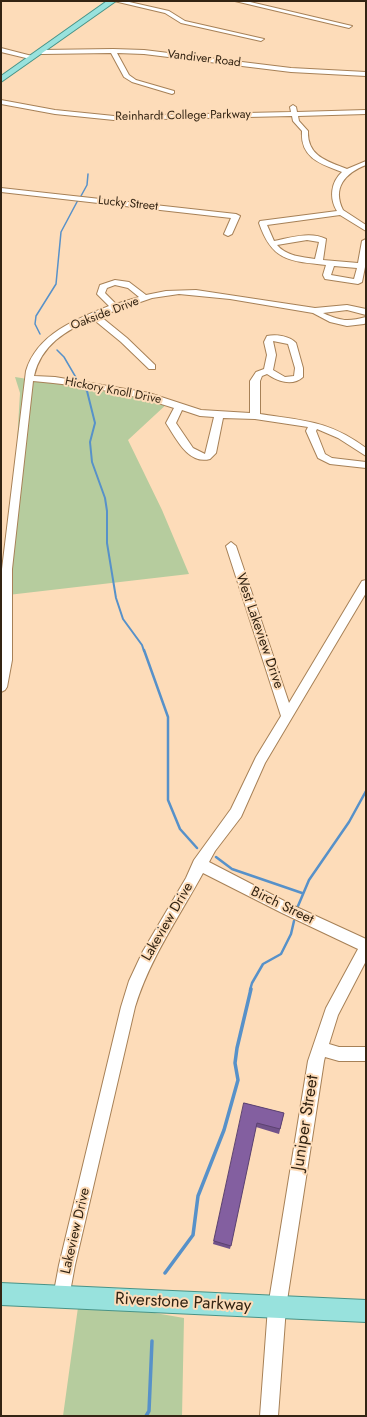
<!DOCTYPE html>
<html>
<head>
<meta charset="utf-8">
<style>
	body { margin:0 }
	#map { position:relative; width:367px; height:1417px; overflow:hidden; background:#fddcb9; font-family:Jost,sans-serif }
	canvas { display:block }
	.frame { position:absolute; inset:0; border:2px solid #332413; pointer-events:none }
</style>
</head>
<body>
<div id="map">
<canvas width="367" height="1417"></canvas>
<div class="frame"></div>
</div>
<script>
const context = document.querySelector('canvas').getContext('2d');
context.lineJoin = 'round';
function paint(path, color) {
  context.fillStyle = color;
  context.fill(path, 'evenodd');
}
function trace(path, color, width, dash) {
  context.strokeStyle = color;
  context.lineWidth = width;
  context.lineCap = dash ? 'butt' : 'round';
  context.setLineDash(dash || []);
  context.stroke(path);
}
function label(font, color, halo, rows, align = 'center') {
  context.font = font + ' Jost,sans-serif';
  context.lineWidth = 4;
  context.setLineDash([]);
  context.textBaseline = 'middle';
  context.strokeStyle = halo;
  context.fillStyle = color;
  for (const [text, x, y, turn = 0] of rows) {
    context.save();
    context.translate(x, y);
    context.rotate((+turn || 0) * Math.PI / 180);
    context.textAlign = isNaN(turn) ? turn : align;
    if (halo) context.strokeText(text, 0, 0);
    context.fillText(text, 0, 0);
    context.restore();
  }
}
paint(new Path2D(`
	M15,377L169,402L128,440L162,510L189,574L8,595L20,393Z
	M79,1300L184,1318L182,1416H63Z`), '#b6cc9e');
trace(new Path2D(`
	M81,196L87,185L88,174
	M40,334L35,324L36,316L56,284L61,232L78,200
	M57,350L64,357L78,381`), '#5791c9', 1.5);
trace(new Path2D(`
	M84,388L87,391L95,423L90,442L92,462L105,498L107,511V543L116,598L123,619L142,645L144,651`), '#5791c9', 2);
trace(new Path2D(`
	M144,650L168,717V800L180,829L197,848
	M216,857L232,869L302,893
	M298,906L309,880L349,822L366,791
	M250,990L252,983L263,964L281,954L291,934L294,921`), '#5791c9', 2.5);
trace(new Path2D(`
	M165,1273L193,1235L198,1196L224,1130L238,1080L235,1063L237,1048L251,989
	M146,1416L149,1411L152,1341`), '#5791c9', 3.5);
const minor = new Path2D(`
	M114,1H125L169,11L185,21L264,39L261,41L181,23L165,13Z
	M235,1H246L352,26L349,28Z
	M1,48L32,56L33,57L30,59L1,52Z
	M113,49L144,50L291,68L366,72V76L291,72L144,54L117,53L129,75L136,80L174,91V93L172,94L132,82L124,77L111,53L42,54L39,52L42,50Z
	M1,100L55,110L114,116L291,112L290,107L293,105L296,107L297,112L366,110V114L298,116L299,121L308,131C307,156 327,161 347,169L366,161V165C345,173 332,188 343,210L366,225V231L340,215L267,225L274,241C290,238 310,231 326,239L323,260L358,263L362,241L366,239V262L362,282L358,284L325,279L323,275L326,265C289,261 272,261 259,223L260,221L337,211C329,198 331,182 342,172C321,164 300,158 302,131L293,121L292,116L114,120L55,114L1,104ZM307,240L319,242L315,259C302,257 286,256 277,245ZM334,266L357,268L354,279L331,275Z
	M1,188L236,214L240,216L232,234L228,236L224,234L231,218L1,192Z
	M115,280L129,282L146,295L166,291L196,290L315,308L347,305L366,309V315L347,310L323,313C340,321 348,322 366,317V323L364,324L347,326L330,322L313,313L230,299L179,294L152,298L100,316L127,338L155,365V369H149L121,342L93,319C66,330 41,345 34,376L55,377L149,393L201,410L250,413V381L256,372L264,369L267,355L264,342L267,336C276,334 290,336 296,343L303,368V377C292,387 277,381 267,374L262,376L260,381V414C304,421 328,420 366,448V456L338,438L317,429L316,431L325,454L332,458L366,462V468L330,464L318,458L306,431L308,427L255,419L223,418L216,453L210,459C188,465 176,438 166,423L174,408C130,393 80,385 33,381L12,569V660L7,687L5,690L1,692L2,569L26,371C37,334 76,319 109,306L97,294L100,285ZM115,285L128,288L139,297L116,304L105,293L107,288ZM273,341L288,344L295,368L294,376L285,377L273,370L276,355ZM182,410L200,416L214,417L205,454L193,448L176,423Z
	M231,542L236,546L289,703L362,581L366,580V593L265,763L241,817L215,851L209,862L292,905L366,939V961L338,1015L329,1044L339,1047H366V1061H339L325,1057L324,1061L286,1307L278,1416H260L268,1307L308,1061L326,1008L358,949L282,913L203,873C179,917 150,958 135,1007L75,1265L68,1303L62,1306L56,1303L53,1297L59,1265L121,1007L129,981L143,951L186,878L194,860L231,809L256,757L281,716L226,546Z`);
const major = new Path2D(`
	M107,1H116L1,82V76Z
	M1,1283L366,1300V1322L1,1305Z`);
trace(minor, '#a78157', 2);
trace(major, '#489387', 2);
paint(minor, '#fff');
paint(major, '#98e2dd');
paint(new Path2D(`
	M244,1103L284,1113L279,1134L256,1127L230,1249L213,1244Z`), '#71528a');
const building = new Path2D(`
	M244,1103L284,1113L280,1129L257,1123L231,1246L214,1241Z`);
paint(building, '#835fa0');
trace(building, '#5c4270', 1);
label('12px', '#332413', '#fddcb9', [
	["Vandiver Road",204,59,7],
	["Reinhardt College Parkway",183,116,-1],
	["Lucky Street",128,204,6],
	["Oakside Drive",105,314,-21],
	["Hickory Knoll Drive",113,391,11]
]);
label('14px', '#332413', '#fddcb9', [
	["West Lakeview Drive",259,631,71],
	["Birch Street",282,906,26],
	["Lakeview Drive",168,922,-60],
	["Lakeview Drive",76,1231,-77]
]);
label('17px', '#332413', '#fddcb9', [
	["Juniper Street",306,1123,-81],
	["Riverstone Parkway",183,1303,3]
]);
</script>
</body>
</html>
